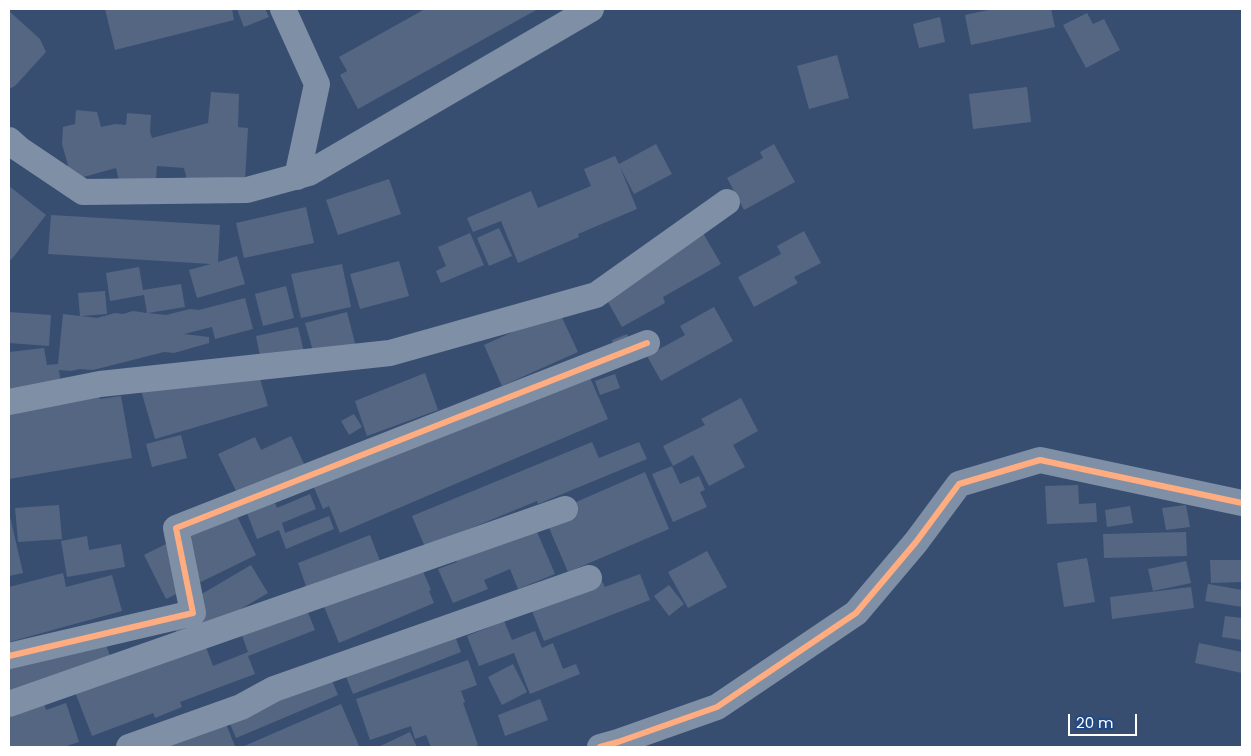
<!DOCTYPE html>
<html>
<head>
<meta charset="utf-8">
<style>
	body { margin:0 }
	#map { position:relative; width:1251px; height:756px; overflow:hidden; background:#384e71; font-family:Poppins,sans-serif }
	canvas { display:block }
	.frame { position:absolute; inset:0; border:10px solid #fff; pointer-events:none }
	.scale { position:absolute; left:1068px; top:714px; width:69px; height:22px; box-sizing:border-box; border:2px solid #fff; border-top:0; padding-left:6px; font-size:15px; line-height:18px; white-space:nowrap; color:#fff; -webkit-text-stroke:4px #214988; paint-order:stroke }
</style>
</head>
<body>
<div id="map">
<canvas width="1251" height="756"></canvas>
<div class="frame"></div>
<div class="scale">20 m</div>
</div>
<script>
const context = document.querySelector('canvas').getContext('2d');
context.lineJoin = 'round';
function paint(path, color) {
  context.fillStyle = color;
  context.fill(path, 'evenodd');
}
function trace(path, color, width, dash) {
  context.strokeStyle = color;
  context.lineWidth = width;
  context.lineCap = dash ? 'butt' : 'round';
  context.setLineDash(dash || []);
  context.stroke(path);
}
paint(new Path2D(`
	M105,9H232L234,20L115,50Z
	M237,9H265L269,17L244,27Z
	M425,9H538L358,109L340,75L347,71L339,57Z
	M993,9H1051L1055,27L971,45L965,15Z
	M9,11L40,39L46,52L15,86L9,89Z
	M1087,13L1093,24L1104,19L1120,50L1086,68L1063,25Z
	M940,17L945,42L919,48L913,24Z
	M837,55L849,98L809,109L797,66Z
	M1027,87L1031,122L973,129L969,94Z
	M211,92L239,94L238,127L248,128L245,180H187L184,168L157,166L156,179L119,181L116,168L76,179L67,178L68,165L62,144L63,127L75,124L76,110L97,112L101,127L115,124L126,125L127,113L151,115L150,132L152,138L208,123Z
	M656,144L672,174L634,194L620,167L637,209L578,234L579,237L518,263L501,221L473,232L467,218L531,191L538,208L591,186L584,169L615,156L619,164Z
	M774,144L795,182L744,210L727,178L763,158L760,152Z
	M389,179L401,214L338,235L326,200Z
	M9,186L46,215L11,260L9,258Z
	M306,207L314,243L244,258L236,223Z
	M51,215L220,225L218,262L237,256L245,284L197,298L189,270L211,264L48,254Z
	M499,228L512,256L489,266L477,238Z
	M700,228L721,264L663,297L665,303L622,327L599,286Z
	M804,231L821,263L794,277L798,283L754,307L738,277L781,254L777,246Z
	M470,233L484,265L441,283L436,271L446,266L438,247Z
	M399,261L409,296L360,309L350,274Z
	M342,264L351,307L301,318L291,274Z
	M139,267L143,290L181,284L185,307L148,313L166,315L190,309L199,310L245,298L253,329L215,339L212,327L184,334L209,337V343L174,353L164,352L93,370L80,369L71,371L59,370L62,394L9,400V352L44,348L47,365L58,364L63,314L80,316L78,293L105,291L107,314L81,316L97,318L115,313L123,314L133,311L147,313L144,295L110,301L106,273Z
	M286,286L294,318L263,326L255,294Z
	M714,307L733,341L661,381L647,356L685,335L680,326Z
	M559,311L578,352L502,386L484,345Z
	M9,312L51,315L49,346L9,343Z
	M347,312L356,347L315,358L305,323Z
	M298,327L304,352L261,361L256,336Z
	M627,334L633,349L618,355L612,340Z
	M254,358L268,406L155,439L141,390Z
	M585,366L608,419L340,533L329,506L323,509L313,485Z
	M425,373L438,410L367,436L355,401Z
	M615,374L620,388L600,395L595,381Z
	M99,396L100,399L121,396L132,458L9,479V412Z
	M741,398L758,431L733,445L745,467L709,486L693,455L673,466L663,446L705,425L701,419Z
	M354,414L362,427L349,435L341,421Z
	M181,435L187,458L152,467L146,444Z
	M291,436L304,464L238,495L218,454L255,437L261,450Z
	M592,442L599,458L639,442L647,459L538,504L537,501L425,547L412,516Z
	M672,466L680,484L699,476L705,490L700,492L707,507L673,522L652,474Z
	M645,472L669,529L568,572L544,516Z
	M1078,485L1079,504L1096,503L1097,522L1047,524L1045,486Z
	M310,494L316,509L282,523L285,533L329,516L334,529L286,549L279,530L257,539L245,508L275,503L277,508Z
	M59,505L62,539L18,542L15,508Z
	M1186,505L1190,527L1166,530L1162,508Z
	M1130,506L1133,523L1107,527L1105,510Z
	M234,510L256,555L166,599L144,555Z
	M9,512L23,573L9,576Z
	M531,518L555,574L518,589L510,569L484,580L488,589L453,603L438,569L457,562L451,550Z
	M1186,532L1187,556L1104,558L1103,534Z
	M370,535L380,561L307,589L298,563Z
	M87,536L89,550L121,544L125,567L67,577L61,541Z
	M707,551L727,587L688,608L668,572Z
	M1087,558L1095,602L1064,607L1057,563Z
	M1210,560H1242V582L1211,583Z
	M1186,561L1191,583L1153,591L1148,569Z
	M419,562L431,590L429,591L434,603L339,643L323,604Z
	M251,565L268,593L183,643L166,615Z
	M63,573L66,587L112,575L122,611L9,642V587Z
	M640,574L650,600L544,641L530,606L601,579L605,587Z
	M1208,584L1242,590V607L1205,601Z
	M669,585L684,604L669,616L654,596Z
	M1191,587L1194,608L1112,619L1110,597Z
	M305,605L315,630L248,656L255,674L180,702L182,707L155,718L153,713L92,736L75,692L204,642L213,666L248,652L240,630Z
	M1225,616L1242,618V640L1222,637Z
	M448,618L461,652L353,694L339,659Z
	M504,621L512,640L535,631L542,648L553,643L563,669L576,664L580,674L530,694L514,653L479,666L467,636Z
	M99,624L111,659L9,693V666Z
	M1199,643L1242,652V673L1195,663Z
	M468,660L477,685L461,691L465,702L463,703L478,745L473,747H431L426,735L415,739L411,726L370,740L356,699Z
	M324,661L338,695L236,738L222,705Z
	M513,664L527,692L502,705L488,677Z
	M42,698L46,710L66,703L79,742L63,747H9V710Z
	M540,699L548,720L505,736L498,715Z
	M341,704L359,746L356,747H242Z
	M219,707L235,746L150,747Z
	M410,732L417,747H378Z`), '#546682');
trace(new Path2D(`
	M283,9L317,84L297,177
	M9,140L19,149L83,192L247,190L309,173L591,9
	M9,402L100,384L390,353L596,295L727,202
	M9,656L193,613L176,528L647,343
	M9,704L565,509
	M129,747L241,707L274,689L589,578
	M600,747L618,742L717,707L856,613L916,542L959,484L1040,460L1242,503`), '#7f8fa6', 26);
trace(new Path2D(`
	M9,656L193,613L176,528L647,343
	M600,747L618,742L717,707L856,613L916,542L959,484L1040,460L1242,503`), '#ffac80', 6);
</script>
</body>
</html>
